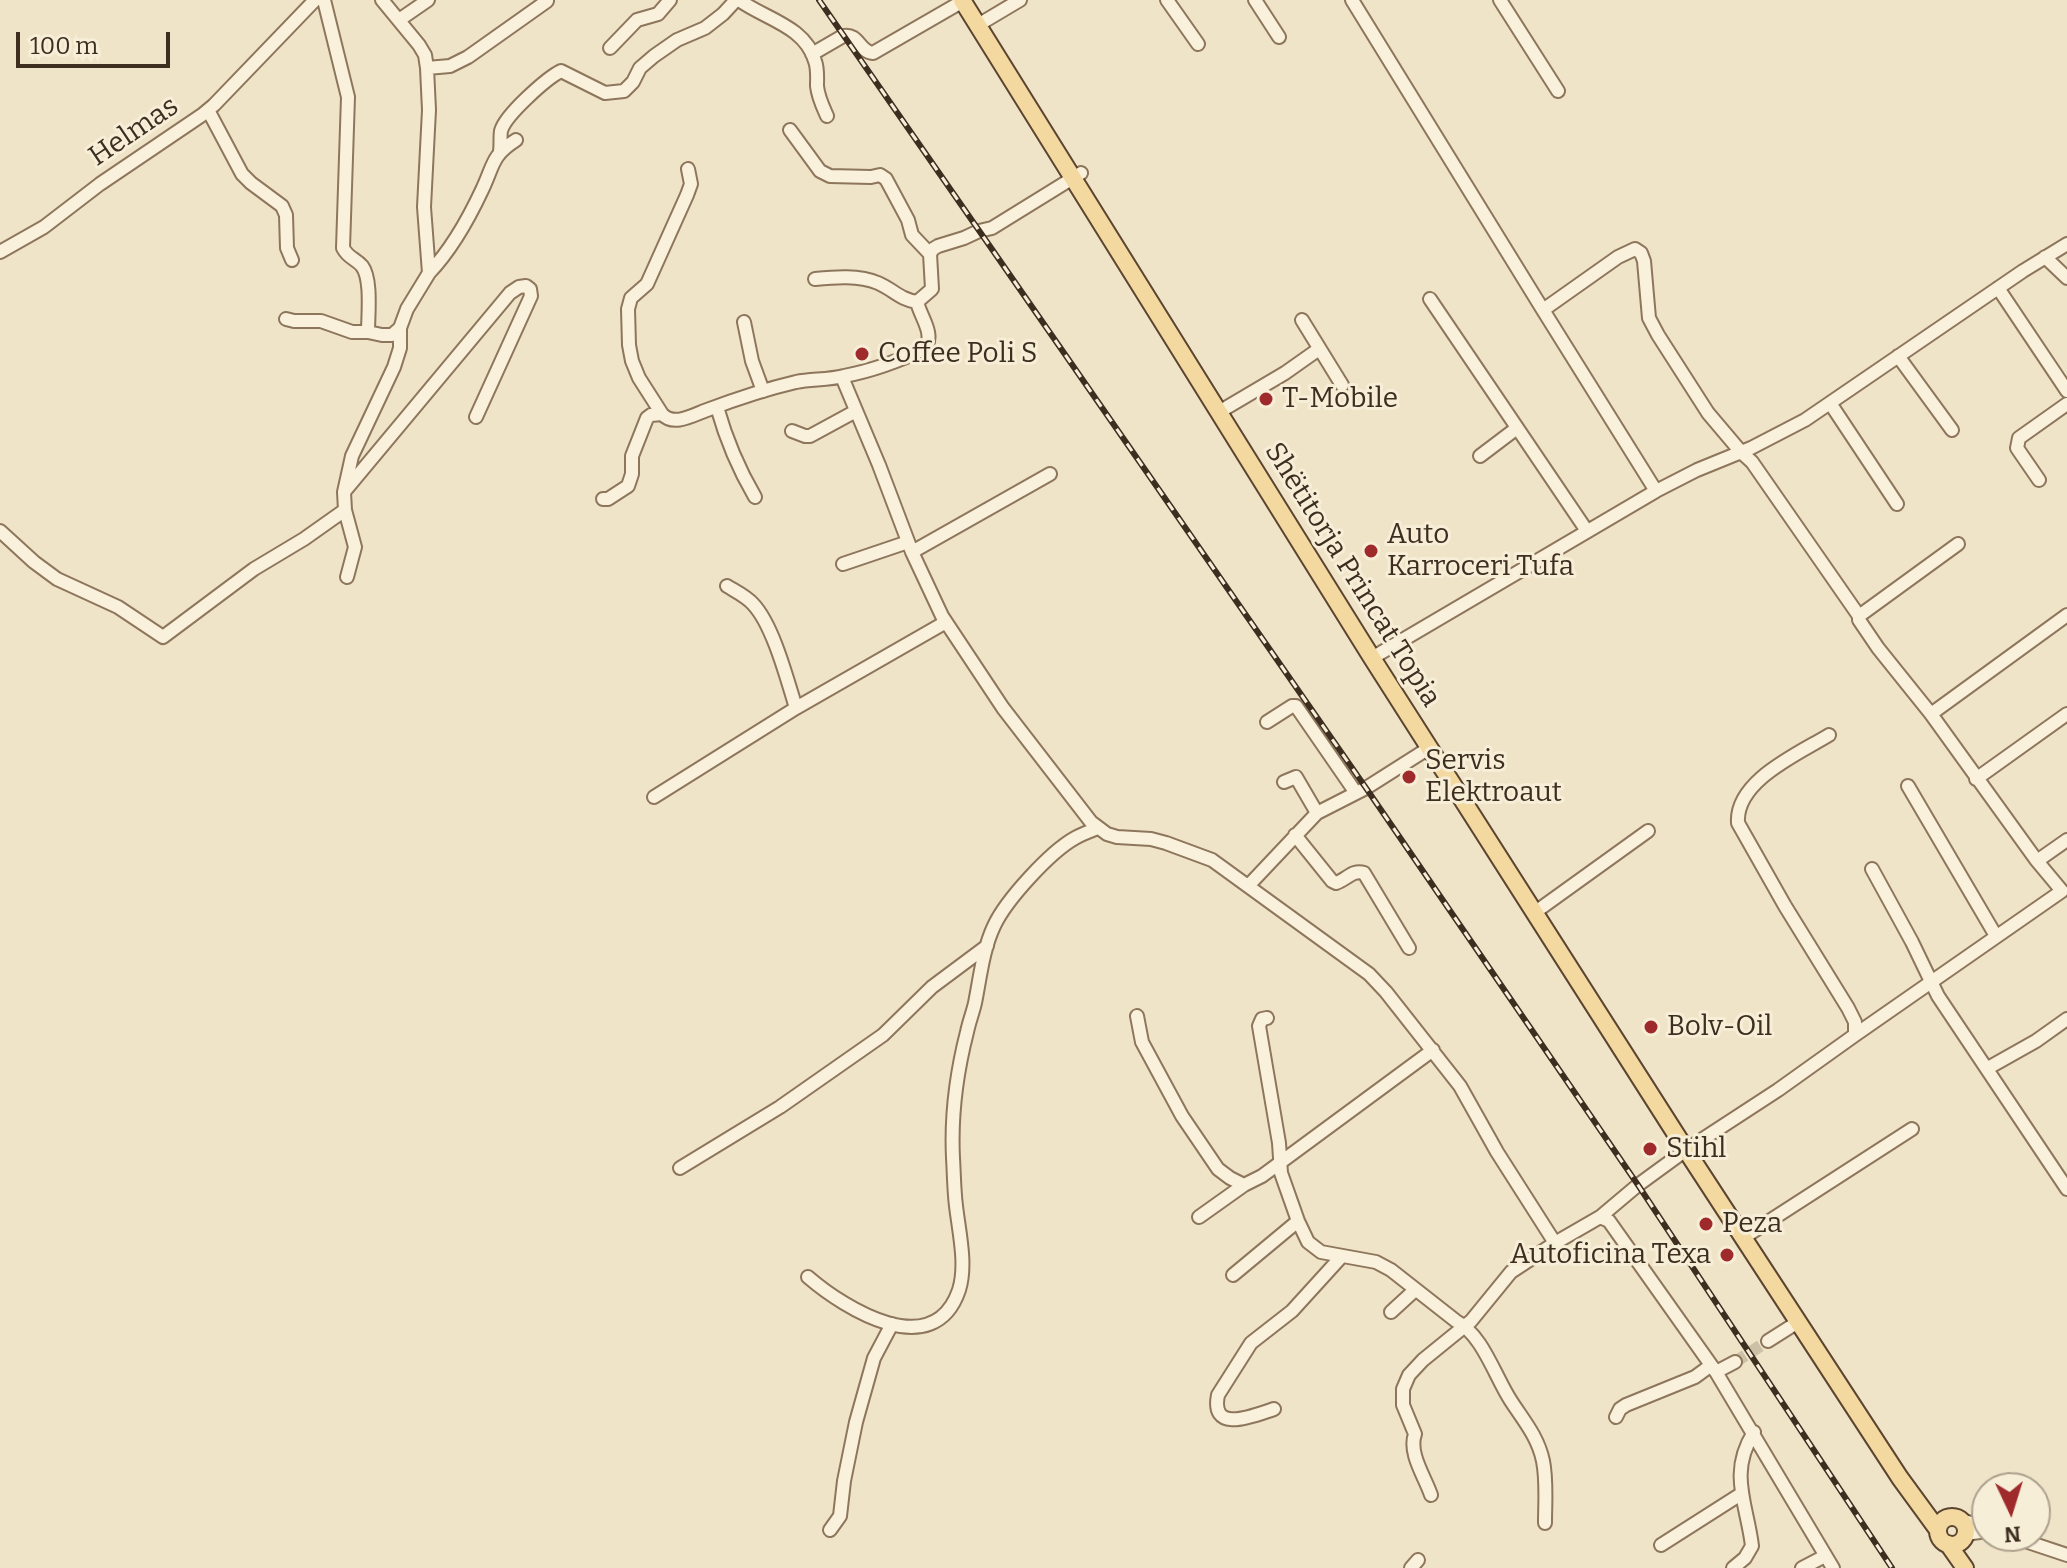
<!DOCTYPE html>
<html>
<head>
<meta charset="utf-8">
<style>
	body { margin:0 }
	#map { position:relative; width:2067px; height:1568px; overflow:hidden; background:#f0e4c8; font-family:Bitter,serif }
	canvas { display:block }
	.north { position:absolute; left:1971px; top:1472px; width:80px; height:80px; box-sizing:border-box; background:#f7eed8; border:2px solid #ada18e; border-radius:50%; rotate:176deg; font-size:22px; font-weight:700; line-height:32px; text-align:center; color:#3d2e20 }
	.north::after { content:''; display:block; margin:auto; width:28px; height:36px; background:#9e2a2b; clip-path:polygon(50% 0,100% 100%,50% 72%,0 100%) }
	.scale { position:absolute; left:16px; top:32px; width:154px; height:36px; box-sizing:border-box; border:4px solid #3d2e20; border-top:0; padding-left:10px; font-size:24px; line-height:28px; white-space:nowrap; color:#3d2e20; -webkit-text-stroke:6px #f7eed8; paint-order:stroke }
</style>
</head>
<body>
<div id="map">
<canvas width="2067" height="1568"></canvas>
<div class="north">N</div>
<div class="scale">100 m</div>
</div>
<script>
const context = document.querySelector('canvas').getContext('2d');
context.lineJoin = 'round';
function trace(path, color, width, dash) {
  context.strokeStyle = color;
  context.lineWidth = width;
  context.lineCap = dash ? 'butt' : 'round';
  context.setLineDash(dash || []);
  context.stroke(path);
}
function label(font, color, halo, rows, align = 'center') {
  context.font = font + ' Bitter,serif';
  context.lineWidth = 6;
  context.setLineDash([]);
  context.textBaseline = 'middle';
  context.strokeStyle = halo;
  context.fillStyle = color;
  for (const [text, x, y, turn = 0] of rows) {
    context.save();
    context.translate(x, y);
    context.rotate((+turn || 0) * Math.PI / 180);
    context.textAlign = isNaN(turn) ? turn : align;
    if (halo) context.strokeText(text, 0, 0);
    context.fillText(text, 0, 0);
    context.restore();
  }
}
trace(new Path2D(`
	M1735,1362L1768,1341`), '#ccc0a6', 12, [12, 6]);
const minor = new Path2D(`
	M324,0L348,97L343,248C348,258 355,258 362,266C372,279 368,315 368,332
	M739,0C765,19 805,26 815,61C818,69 817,78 817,86C818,97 823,107 827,116
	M1167,0L1198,44
	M1255,0L1279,37
	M1352,0L1543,310L1656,491
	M1500,0L1558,91
	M399,20L428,0
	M978,25L1020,0
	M610,48L637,20L658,14L670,0
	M812,54L843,36C859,33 859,52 873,53L963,1
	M427,68L450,66L468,57L547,1
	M208,110L242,174L251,183L282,206L286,215L287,248L292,260
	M790,130L820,171L830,176L871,177L880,175L886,179L908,220L912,235L930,254
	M500,151C501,145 500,137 501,131C505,115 547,78 561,71L605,93L624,91L633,82L640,68L654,56L677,40L705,28L723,14L736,0
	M688,169L691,184L687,195L647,284L631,298L628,309L629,345L632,361L639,378L662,414C674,427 693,415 707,410C736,399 766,389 796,382C812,379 828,380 844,376C871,371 901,360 926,348C934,332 921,318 917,302L932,289L930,254L933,249L938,246L964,238L979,231L992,228L1081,173
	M0,252L44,227L100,184L202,115L214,105L315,0
	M2045,257L2067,278
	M429,273C452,249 468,220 482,190C494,165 491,156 516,140
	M815,279C835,277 859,275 878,283C894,290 899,299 917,302
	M1998,288L2067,391
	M1430,299L1587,531
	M1543,310L1618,257L1635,249L1641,253L1644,261L1649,318L1658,335L1708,413L1741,452L1752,462L1859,616
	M286,319L294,321H321L352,332H368L382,335H392L400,328L407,309L429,273L424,207L429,110L427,68L425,55L419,45L382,0
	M1302,320L1342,385
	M744,322L752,361L763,391
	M1898,356L1952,430
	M842,377L879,465L912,552L942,616L1003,708L1091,822L1107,834L1117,837L1151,839L1166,843L1212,860L1369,974L1386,992L1460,1086L1497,1152L1555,1243
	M1830,403L1897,504
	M717,407C726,439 738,468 755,497
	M1219,412L1285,373L1319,349
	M792,431L805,436H810L856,411
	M1480,456L1517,428
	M2039,480L2017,448L2019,438L2067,404
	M344,492L510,293L519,287L526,286L530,289L531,296L476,417
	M603,499H608L628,486L632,474V456L647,418L651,415L662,414
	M0,531L34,562L57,579L118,607L163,637L254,569L304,539L345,510
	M912,552L1050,474
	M843,564L908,542
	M347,577L355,547L345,510L344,492L352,456L394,367L400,348V328
	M727,586C735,591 746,596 753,604C773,625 787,679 796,708
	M1372,658L1656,491L1697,470L1751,448L1805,420L2023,271L2067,244
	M1931,714L2067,615
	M1267,722L1292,706H1296L1356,793
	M1829,735C1798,754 1735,781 1738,823L1785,906L1848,1008L1855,1022V1035
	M1976,779L2067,714
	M1284,782L1296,777L1317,813
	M1908,786L1996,936
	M654,797L796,708L946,622
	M1295,835L1332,881L1336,883C1346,880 1353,869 1364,873L1409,948
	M2037,861L2067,840
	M1872,869L1912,942L1938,996L2067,1189
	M1249,885L1317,813L1366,788L1429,748
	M1541,908L1648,831
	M1137,1016L1142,1042L1182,1116L1218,1169L1230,1178L1244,1185
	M1267,1018L1262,1019L1259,1026L1279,1143L1281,1173L1298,1221L1308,1242L1321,1252L1376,1262L1391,1270L1456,1321C1483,1335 1495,1377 1511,1401C1524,1421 1538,1437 1543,1461C1547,1481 1545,1503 1545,1523
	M1988,1068L2036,1041L2067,1019
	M680,1168L780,1107L883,1035L932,987L987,946
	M1199,1217L1244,1185L1262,1176L1433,1050
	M1600,1217L1609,1221L1716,1372L1833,1568
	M1743,1238L1912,1129
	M1233,1275L1298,1221
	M808,1277C845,1309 934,1364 959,1290C967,1265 959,1232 956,1206C954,1190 954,1174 953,1158C951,1117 957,1071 967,1032C969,1022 973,1012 975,1003C980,978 983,949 994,926C1006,900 1050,852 1075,838C1082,834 1090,831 1098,828
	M1391,1312L1415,1290
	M1768,1341L1798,1322
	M1716,1372L1735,1362
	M1274,1409C1255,1415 1210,1435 1218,1395L1251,1343L1292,1311L1342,1256
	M1616,1417L1620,1409L1626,1405L1695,1377L1710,1366
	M1431,1495C1425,1477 1408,1453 1415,1434L1403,1405V1389L1409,1375L1423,1360L1471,1321L1511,1272L1555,1243L1600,1217L1638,1185L1686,1150L1778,1090L1855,1035L2062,891L2037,861L1931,714L1878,648L1859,620V616L1958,544
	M1960,1520L1987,1527
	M830,1530L840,1516L844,1481L856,1422L874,1358L892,1324
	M1965,1534L1987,1531
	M2010,1536L2067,1555
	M1661,1545L1741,1494
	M1411,1568L1418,1560
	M1733,1568L1745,1558L1752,1546C1747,1504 1728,1473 1754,1432
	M1802,1568L1825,1556`);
const major = new Path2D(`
	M962,0L1372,658L1686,1150L1900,1478L1938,1530
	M1938 1531a14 14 0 1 1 28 0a14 14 0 1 1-28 0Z
	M1948,1544L1965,1568`);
trace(minor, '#8d765c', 16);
trace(major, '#5b4430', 20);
trace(minor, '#faf1dc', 12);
trace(major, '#f3d9a0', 16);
const rail = new Path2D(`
	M819,0L1366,788L1638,1185L1892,1568`);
trace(rail, '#3d2e20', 6);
trace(rail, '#f7eed8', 3, [9]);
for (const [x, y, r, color] of [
	[862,354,8,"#9e2a2b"],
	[1266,399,8,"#9e2a2b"],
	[1371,551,8,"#9e2a2b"],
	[1409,777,8,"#9e2a2b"],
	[1651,1027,8,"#9e2a2b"],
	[1650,1149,8,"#9e2a2b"],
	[1706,1224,8,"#9e2a2b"],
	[1727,1255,8,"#9e2a2b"]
]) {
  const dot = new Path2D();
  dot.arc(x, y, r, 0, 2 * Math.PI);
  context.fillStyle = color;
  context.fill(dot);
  trace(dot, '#f7eed8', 3);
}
label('28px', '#3d2e20', '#f7eed8', [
	["Helmas",134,132,-34],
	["Shëtitorja Princat Topia",1352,575,58]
]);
label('28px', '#3d2e20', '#f7eed8', [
	["Coffee Poli S",878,354],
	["T-Mobile",1282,399],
	["Auto",1387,535],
	["Karroceri Tufa",1387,567],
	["Servis",1425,761],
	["Elektroaut",1425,793],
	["Bolv-Oil",1667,1027],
	["Stihl",1666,1149],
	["Peza",1722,1224],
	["Autoficina Texa",1711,1255,"right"]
], 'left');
</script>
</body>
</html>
